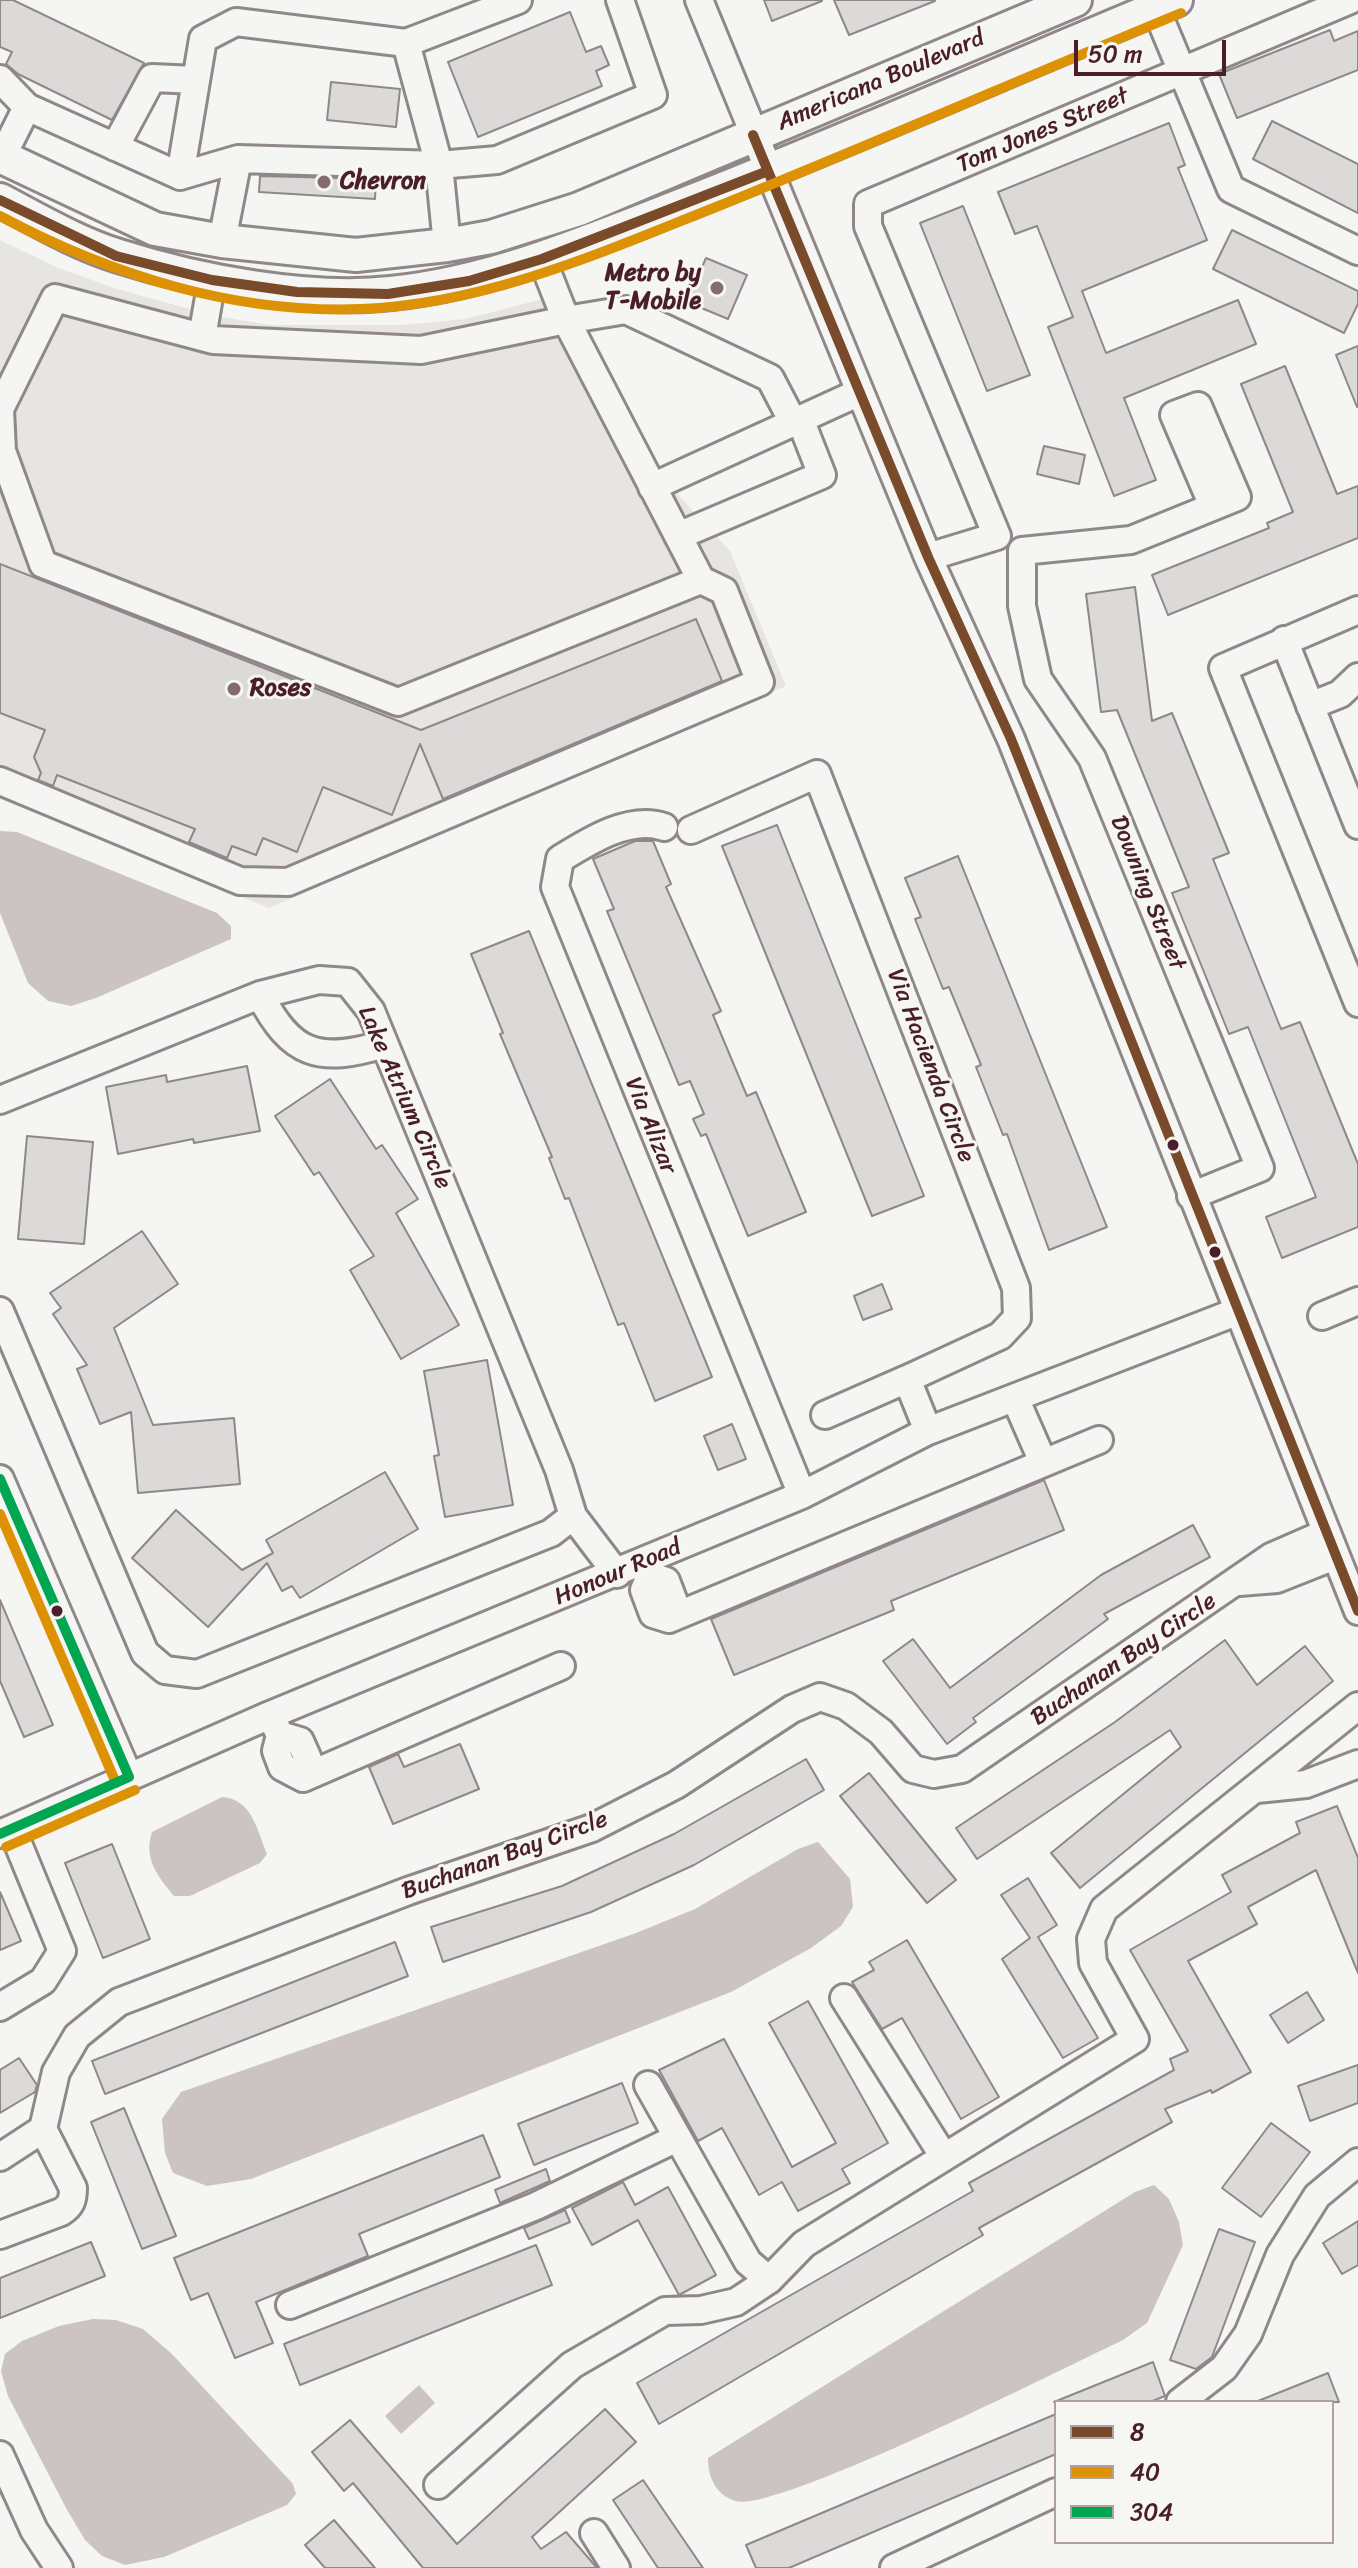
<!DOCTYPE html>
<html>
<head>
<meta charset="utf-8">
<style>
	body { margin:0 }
	#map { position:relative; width:1358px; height:2568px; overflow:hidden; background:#f5f5f3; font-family:Sriracha,sans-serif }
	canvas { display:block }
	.legend { position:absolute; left:1054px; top:2400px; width:280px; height:144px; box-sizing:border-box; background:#f6f6f2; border:2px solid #b1a0a2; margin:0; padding:10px 14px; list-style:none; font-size:24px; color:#4a1f2b }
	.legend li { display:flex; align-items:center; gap:16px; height:40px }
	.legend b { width:40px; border:2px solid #b1a0a2 }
	.scale { position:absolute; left:1074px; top:40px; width:152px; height:36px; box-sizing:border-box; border:4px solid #4a1f2b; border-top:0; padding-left:10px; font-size:24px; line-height:28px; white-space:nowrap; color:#4a1f2b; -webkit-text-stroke:6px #f6f6f2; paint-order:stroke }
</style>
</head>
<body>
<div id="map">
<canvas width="1358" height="2568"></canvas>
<ul class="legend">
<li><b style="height:10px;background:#7a4b2a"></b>8</li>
<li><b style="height:10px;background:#dd9206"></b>40</li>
<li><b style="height:10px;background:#00a651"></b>304</li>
</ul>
<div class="scale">50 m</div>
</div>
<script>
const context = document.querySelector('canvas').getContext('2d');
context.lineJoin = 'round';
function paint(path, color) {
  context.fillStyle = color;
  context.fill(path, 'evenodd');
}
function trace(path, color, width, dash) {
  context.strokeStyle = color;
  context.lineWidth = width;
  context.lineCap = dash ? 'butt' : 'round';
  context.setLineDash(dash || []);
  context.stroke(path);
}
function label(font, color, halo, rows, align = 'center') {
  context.font = font + ' Sriracha,sans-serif';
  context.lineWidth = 6;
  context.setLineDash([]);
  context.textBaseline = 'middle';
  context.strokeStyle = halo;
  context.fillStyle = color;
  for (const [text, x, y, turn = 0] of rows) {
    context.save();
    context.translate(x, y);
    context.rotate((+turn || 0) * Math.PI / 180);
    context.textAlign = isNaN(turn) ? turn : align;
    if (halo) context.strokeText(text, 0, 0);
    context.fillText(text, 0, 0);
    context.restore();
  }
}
paint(new Path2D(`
	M0,240L56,267L114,288L211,315L270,325H404L465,319L543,299L575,298L648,462L730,551L786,686L269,908L0,799Z`), '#e7e5e2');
paint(new Path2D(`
	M0,831L17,832L217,913L231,926V939L96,998L71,1006L48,1001L28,983L0,913Z
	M222,1797C252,1799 257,1830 267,1854L260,1863L190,1896H174C158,1877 143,1858 152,1832Z
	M818,1842L850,1879L853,1907L841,1926L811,1948L731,1992L251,2179L207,2186L173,2173L165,2153L162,2119L181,2092L636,1933L695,1909L798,1849Z
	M1154,2185L1169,2199L1179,2222L1183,2245L1147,2323L1123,2340C1068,2366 775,2514 735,2501C715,2494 708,2477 708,2458L1135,2192Z
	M93,2319L116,2320L143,2329L172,2354L293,2484L296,2494L287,2505L164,2557L125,2565L102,2556L85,2540L66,2508L8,2396L1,2371L5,2354L22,2341L59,2326Z
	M419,2385L435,2403L401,2434L385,2416Z`), '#ccc3c3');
const building = new Path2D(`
	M0,0H13L144,63L112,120L18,74L6,64L12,52L0,47Z
	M764,0H822V1L772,21Z
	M834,0H934L935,1L849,35Z
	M570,12L586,52L601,46L609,65L596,71L602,86L478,137L448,62Z
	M1330,30L1334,41L1358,31V70L1237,118L1219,74Z
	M331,82L400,89L396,127L327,120Z
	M1272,121L1358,164V213L1253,159Z
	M1169,123L1185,165L1178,168L1207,240L1082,291L1106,353L1238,300L1256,344L1124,398L1156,480L1114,496L1048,327L1073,317L1037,226L1015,234L998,192Z
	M260,176L376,179L375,199L259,192Z
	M963,206L1030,375L987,391L920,223Z
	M1232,230L1358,291V304L1344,333L1213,269Z
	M706,258L747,275L728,319L687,302Z
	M1358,346V407H1357L1336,355Z
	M1285,366L1337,494L1358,486V538L1168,615L1152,575L1269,528L1267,523L1293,512L1241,384Z
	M1044,446L1085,455L1079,484L1037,474Z
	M0,564L421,730L696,619L722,681L443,799L420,744L392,815L323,787L297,852L263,838L256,855L232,846L227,858L189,842L195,829L57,775L53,786L38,780L41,773L34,757L45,730L0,713Z
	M1135,587L1152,721L1172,713L1229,853L1213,859L1281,1029L1300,1022L1358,1164V1227L1282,1258L1266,1217L1316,1197L1248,1027L1229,1034L1172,893L1189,887L1117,710L1101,712L1086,594Z
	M777,825L924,1196L872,1216L722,846Z
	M635,841H653L671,884L666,887L721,1011L713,1015L747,1096L756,1092L806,1212L748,1236L706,1134L701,1136L693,1119L704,1114L690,1081L679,1085L607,911L614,909L593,859Z
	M958,856L1107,1227L1049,1250L1007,1134L1003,1135L976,1067L981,1065L949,987L943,989L915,919L921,917L905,878Z
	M529,931L712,1377L655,1401L624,1323L618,1325L569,1198L565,1199L549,1158L552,1157L500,1034L503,1033L471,954Z
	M247,1066L260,1131L194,1143L193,1139L118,1154L106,1087L166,1075L167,1082Z
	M330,1079L376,1149L382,1145L418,1199L396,1213L459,1325L401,1359L350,1270L374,1256L319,1172L314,1175L275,1116Z
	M27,1136L93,1142L84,1244L18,1239Z
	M142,1231L178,1284L114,1328L153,1425L234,1418L240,1484L138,1493L131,1412L100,1424L77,1369L87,1365L53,1314L61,1308L50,1293Z
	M882,1284L892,1309L863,1320L854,1296Z
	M487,1360L513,1505L445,1517L434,1456L439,1455L424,1371Z
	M732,1424L746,1459L718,1470L704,1436Z
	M385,1472L418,1529L300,1598L292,1586L282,1591L267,1563L208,1627L132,1558L176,1510L242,1570L273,1553L266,1540Z
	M1044,1480L1064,1530L891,1601L894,1610L734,1675L711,1619Z
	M1193,1525L1210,1557L1104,1614L1108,1619L973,1718L976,1722L947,1744L883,1661L913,1639L950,1688L1101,1575Z
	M0,1600L53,1725L24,1737L0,1681Z
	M1225,1640L1257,1685L1305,1646L1333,1681L1080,1888L1051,1853L1181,1747L1170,1730L977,1859L956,1828L1115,1722Z
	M460,1744L479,1789L393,1824L369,1767L398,1754L404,1767Z
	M806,1759L824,1790L694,1865L591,1912L443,1962L431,1927L562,1886L674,1834Z
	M869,1773L956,1880L927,1903L840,1796Z
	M1337,1806L1358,1858V1973L1316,1870L1248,1907L1257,1924L1188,1961L1251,2072L1212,2093L1211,2090L1165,2109L1172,2122L979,2228L983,2235L659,2424L637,2383L973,2191L969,2183L1174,2070L1170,2059L1188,2051L1130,1950L1231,1892L1222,1875L1300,1833L1296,1822Z
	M112,1844L150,1939L103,1958L65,1863Z
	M1028,1878L1057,1925L1038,1937L1098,2038L1063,2058L1002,1959L1030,1938L1001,1895Z
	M0,1892L21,1941L0,1950Z
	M907,1940L999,2097L961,2119L902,2018L882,2029L852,1982L874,1970L869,1962Z
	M395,1942L408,1976L105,2094L92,2061Z
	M1307,1992L1324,2020L1288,2043L1270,2015Z
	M808,2001L888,2143L842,2169L850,2183L798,2211L782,2182L759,2195L722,2128L698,2141L659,2070L724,2039L792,2167L836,2143L769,2023Z
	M19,2058L37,2085L35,2092L0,2113V2070Z
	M1358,2065V2103L1310,2121L1298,2086Z
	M622,2083L638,2123L534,2165L518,2124Z
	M124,2108L176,2236L142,2249L91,2122Z
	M1271,2123L1310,2152L1261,2217L1222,2188Z
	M483,2135L500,2177L359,2234L368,2256L256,2302L273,2343L235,2358L208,2293L191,2300L174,2258Z
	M546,2169L550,2181L500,2203L495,2190Z
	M623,2182L635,2205L668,2187L716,2275L679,2295L638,2220L592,2245L572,2208Z
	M565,2210L570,2222L529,2239L524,2228Z
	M1358,2221V2265L1342,2274L1323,2243Z
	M1219,2229L1255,2242L1212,2357L1196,2369L1170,2360Z
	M91,2242L105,2276L0,2318V2278Z
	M536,2245L552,2285L300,2385L284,2344Z
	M1153,2362L1165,2396L1150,2402H1054Z
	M1328,2373L1339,2402H1258V2401Z
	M605,2409L636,2442L532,2537L541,2549L566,2532L597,2568H423L353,2483L344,2491L312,2452L350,2420L457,2544Z
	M1056,2414V2454L789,2568H756L746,2545Z
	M643,2480L703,2568H658L613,2500Z
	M334,2520L375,2568H325L305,2545Z`);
paint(building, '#dcdad9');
trace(building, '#8f8788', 2);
const minor = new Path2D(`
	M699,0L928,557L1011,739L1358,1611
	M1156,9L1231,189L1358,251
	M406,43L439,165L497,160L653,95L620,0
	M0,79L27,107L180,176L203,39L236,22L406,43L518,0
	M115,147L152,78L196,80
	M2,157L27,107
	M180,176L238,159L439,165L447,245
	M222,241L238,159
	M202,337L212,280
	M0,409L2,451L43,564L398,702L701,580
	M0,409L55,298L213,340L421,350L566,320L542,259
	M652,487L860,392
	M678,536L822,475L800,419
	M997,536L868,226V204L1350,0
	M1022,551V606L1038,679L1092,758L1260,1168L1191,1196
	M1022,551L1131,540L1237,497L1198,406L1174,415L1213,506
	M928,557L997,536
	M1358,610L1223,668L1358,1003
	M1284,640L1358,825
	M1310,706L1340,694L1358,677
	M0,781L240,881L288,882L760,682L724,591L701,580L566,320L626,310L770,378L793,422
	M664,827C630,815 589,841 560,859L555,887L802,1495
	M691,830L817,774L1016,1288L1017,1318L1000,1336L907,1379L928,1431
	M260,995C291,1055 319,1064 384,1044
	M0,1100L260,995L319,980L348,982L371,1011L559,1470L573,1516L551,1533L197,1674L165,1670L145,1653L0,1311
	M1322,1316L1358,1301
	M1015,1398L1043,1462
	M825,1415L907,1379
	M0,1479L129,1777
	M573,1516L617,1574
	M645,1562L650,1576L644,1590L653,1614L669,1619L674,1602L666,1581L650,1576
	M1239,1582L1277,1579L1335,1556
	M669,1619L1099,1440
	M270,1715L280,1735L276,1751L282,1767L303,1778L308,1759L300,1741L280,1735
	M303,1778L561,1666
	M1257,1789L1306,1784L1358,1764
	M0,1834L270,1715L802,1495L928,1431L1236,1312
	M844,1998L944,2157
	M0,2007L43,1981L62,1951L12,1829
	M648,2085L748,2262L769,2280
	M0,2157L43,2129L56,2072L77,2036L119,2002L408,1891L592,1828L676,1785L792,1709L820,1697L846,1706L881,1732L913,1769L934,1774L962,1769L1271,1557L1326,1533
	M0,2235L61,2212C71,2206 73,2200 73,2188L43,2129
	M290,2305L536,2206L677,2138
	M1180,2402L1224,2368L1248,2334L1280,2255L1317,2196L1358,2162
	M0,2455L34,2530L59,2568
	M438,2485L572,2365L665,2311L701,2310L736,2302L769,2280L804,2244L1135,2039L1093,1963L1091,1939L1104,1909L1358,1706
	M594,2533L616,2568
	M894,2568L1056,2492`);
const major = new Path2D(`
	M0,156L155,229L222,241L356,255L447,245L491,237L579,209L1075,0
	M0,200C38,220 79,244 119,256C197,281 309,302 391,293C496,282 592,240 690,202C853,138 1014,67 1176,0`);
trace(minor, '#8f8788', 32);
trace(major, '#8f8788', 38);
trace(minor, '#f5f5f3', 26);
trace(major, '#f5f5f3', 32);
trace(new Path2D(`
	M753,135L928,557L1011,739L1358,1611
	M0,200L116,256L212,280L297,292L388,294L469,281L542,259L768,171`), '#7a4b2a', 10);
trace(new Path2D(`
	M0,216C110,275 235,314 361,309C486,304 603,252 716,207C872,144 1026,77 1181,13
	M0,1514L116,1783
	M6,1847L135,1790`), '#dd9206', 10);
trace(new Path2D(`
	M0,1479L129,1777
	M0,1834L129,1777`), '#00a651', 10);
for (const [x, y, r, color] of [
	[324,182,8,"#866a71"],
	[717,288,8,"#866a71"],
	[234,689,8,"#866a71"],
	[1173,1145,7,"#4a1f2b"],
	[1215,1252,7,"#4a1f2b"],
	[57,1611,7,"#4a1f2b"]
]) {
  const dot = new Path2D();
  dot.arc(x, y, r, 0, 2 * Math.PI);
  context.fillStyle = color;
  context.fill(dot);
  trace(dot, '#f6f6f2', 3);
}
label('24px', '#4a1f2b', '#f6f6f2', [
	["Americana Boulevard",881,81,-23],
	["Tom Jones Street",1043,131,-23],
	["Downing Street",1147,893,68],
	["Via Hacienda Circle",930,1066,69],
	["Lake Atrium Circle",404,1098,66],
	["Via Alizar",650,1126,68],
	["Honour Road",618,1573,-23],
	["Buchanan Bay Circle",1124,1660,-34],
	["Buchanan Bay Circle",505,1856,-20]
]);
label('bold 24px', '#4a1f2b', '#f6f6f2', [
	["Chevron",340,182],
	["Metro by",701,274,"right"],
	["T-Mobile",701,302,"right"],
	["Roses",250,689]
], 'left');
</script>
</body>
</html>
